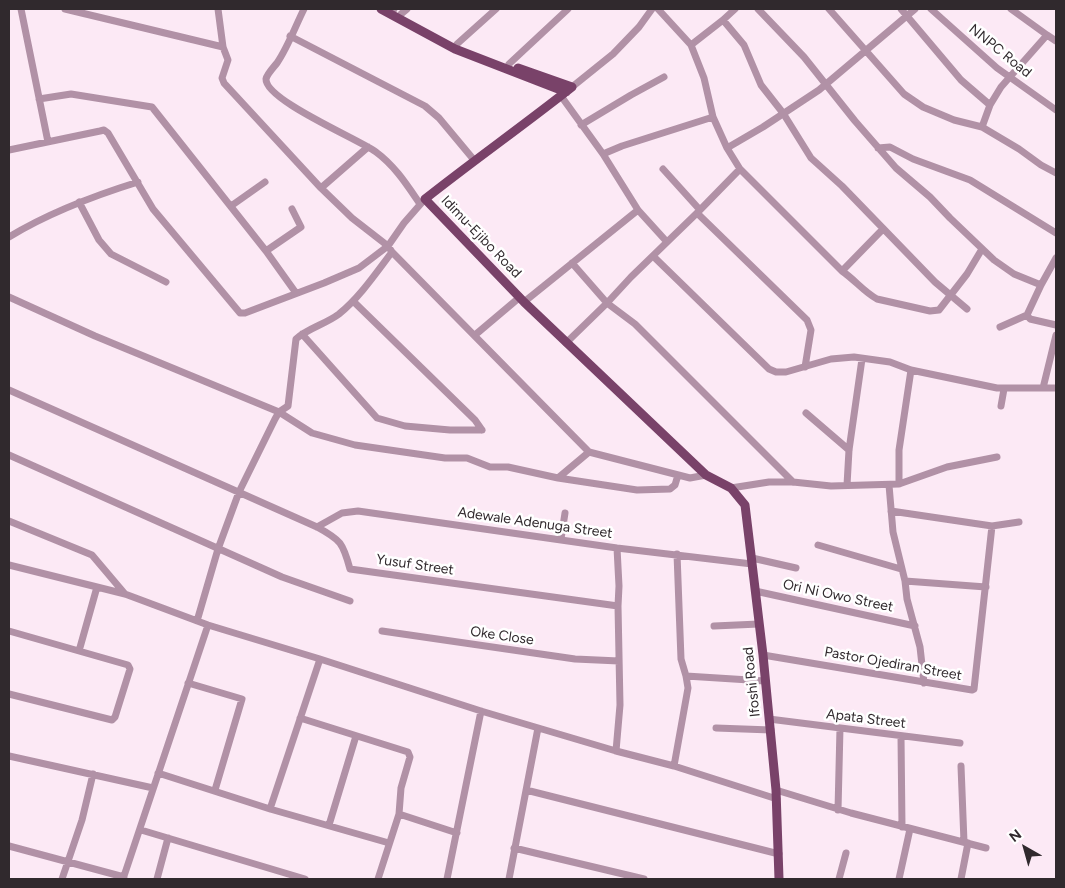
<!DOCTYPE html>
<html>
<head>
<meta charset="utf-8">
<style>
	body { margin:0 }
	#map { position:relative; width:1065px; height:888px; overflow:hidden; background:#fce9f5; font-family:Figtree,sans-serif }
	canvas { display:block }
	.frame { position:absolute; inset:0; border:10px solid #30292d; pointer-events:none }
	.north { position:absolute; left:1000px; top:823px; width:50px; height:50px; -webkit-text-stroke:4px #fff; paint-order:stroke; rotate:322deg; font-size:14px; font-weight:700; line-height:20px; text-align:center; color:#30292d }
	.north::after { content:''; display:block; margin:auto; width:18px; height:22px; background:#30292d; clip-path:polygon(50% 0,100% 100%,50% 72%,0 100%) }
</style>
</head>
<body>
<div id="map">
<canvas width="1065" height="888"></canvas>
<div class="frame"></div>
<div class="north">N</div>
</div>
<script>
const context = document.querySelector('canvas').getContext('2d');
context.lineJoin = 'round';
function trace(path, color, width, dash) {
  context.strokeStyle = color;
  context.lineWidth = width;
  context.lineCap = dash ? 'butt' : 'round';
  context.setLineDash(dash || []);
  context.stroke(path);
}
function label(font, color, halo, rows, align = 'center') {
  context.font = font + ' Figtree,sans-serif';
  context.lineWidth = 5;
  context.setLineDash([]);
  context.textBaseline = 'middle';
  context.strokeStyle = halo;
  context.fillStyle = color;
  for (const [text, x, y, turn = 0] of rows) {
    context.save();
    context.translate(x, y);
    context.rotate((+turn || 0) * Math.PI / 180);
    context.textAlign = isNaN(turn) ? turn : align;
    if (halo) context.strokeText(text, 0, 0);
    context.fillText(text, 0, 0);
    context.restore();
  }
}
trace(new Path2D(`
	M21,9L48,142
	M65,9L223,47
	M304,9C295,27 288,47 277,63C273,68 267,74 266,79C265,100 358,139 376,152C395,166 407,185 420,204
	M393,9H394
	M758,9L804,57L855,121L896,168L930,197L950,218L994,260L1014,274L1041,285L1056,258
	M829,9L904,94L923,107L954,120L982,127L1019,149L1041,165L1056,173
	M901,9L961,80L990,105
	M931,9L997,68L1056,110
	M401,14L407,9
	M723,20L735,9
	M1047,35L1056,41
	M290,36L425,106L439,118L474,160
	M457,44L496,9
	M691,45L723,20L744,45L761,85L783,113L811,158L842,186L935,282L967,309
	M509,64L568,9
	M572,87L613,54L639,27L652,9
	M561,96L603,154L638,210L667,242
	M39,99L71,94L152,107L266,251L296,293
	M581,125L631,95L664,77
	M982,127L990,105L1001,87L1047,35L1011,9
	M727,148L763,127L819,90L915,9
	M878,148L890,147L913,159L970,180L1056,233
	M9,150L100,131L104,130L108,133L153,209L240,313H245L324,283L359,268L388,246L404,223L425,199
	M603,154L622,146L713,117
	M663,169L700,210
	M740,169L842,271C855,280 864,292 877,299L930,311L939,310L967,274L982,249
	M321,188L368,147
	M79,202L99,240L111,254L166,282
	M231,206L265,182
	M697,213L807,320L811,330L805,367
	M9,237C50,212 93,196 138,182
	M266,251L301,227L292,209
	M392,252L589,452
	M653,256L769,369L776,372H786L831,359L854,357L890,362L911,370L997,388H1056
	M572,263L607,303L635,324L793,482
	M842,271L883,229
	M1041,285L1027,315L1030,319L1056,325
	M9,297L95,336L279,412L312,433L355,445L445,458H467L490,467H508L558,478L589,452L690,478L706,475
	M353,301L475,420L482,430
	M524,302L638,210
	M1000,327L1027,315
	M302,334L377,418L405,426L450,430H482
	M475,335L520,297
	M566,343L607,303L631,277L697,213L740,169L727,148L713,117L704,78L691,45L658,9
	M1043,388L1056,335
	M9,390L317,527C341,540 343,543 350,569L618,606
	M1001,406L1004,389
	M806,413L849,450
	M9,455L282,577L350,601
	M558,478L637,490L670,489L675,485L678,475
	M899,484V450L911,370
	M847,485L849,450L862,359
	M889,485L893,532L905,581L907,599L920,647L924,683
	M731,488L769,482H793L831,486L899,484L947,467L997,457
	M891,511L992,526L1019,522
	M9,521L92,555L125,594
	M317,527L342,513L358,511L617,548L752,564
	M561,539L565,513
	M818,545L901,569
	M752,558L796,568
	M9,565L125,594L208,625L320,659L481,711L616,751L674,766L777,799
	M905,581L986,587
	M755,591L915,626
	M197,621L218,549L239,492L275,419L279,412L288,406L296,339C308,328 326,324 339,314C360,297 376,273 392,252L388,246L352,218L321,188L224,83L222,78L228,60L223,47L218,9
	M714,626L759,624
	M9,631L128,665L130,669L115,717L112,720L9,694
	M382,631L575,659L619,661
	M79,651L97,587
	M763,655L972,690L974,689L992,526
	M686,676L765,681
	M188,683L242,699L215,790
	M300,718L408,752L410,757L401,788L399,814L378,879
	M769,719L960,743
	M716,728L771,730
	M901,736L902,827
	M616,751L620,705L618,606L619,586L617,548
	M9,756L153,788
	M674,766L688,688L686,676L681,659L677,554
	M961,766L964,842
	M158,773L270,809L389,843
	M526,790L779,854
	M776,790L851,813L986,848
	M270,809L320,659
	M838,810L840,728
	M399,814L457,833
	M329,825L356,736
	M141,830L305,879
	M9,846L124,877
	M514,848L644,879
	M62,879L82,820L93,774
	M123,879L208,625
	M157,879L168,838
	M447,879L481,711
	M509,879L538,728
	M839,879L846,853
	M899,879L910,829
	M961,879L968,843`), '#b191a6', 7);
trace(new Path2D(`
	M381,9L455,49L566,92
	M518,68L572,87
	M572,87C524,125 473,161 425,199L524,302L706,475L731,488L745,505L763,655L776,790L779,879`), '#794269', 9);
label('14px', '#30292d', '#fff', [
	["NNPC Road",1000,51,39],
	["Idimu-Ejibo Road",481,237,46],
	["Adewale Adenuga Street",535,523,8],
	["Yusuf Street",415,565,8],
	["Ori Ni Owo Street",838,596,12],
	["Oke Close",502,636,8],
	["Pastor Ojediran Street",893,664,10],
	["Ifoshi Road",752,682,-96],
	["Apata Street",866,719,7]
]);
</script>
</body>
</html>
